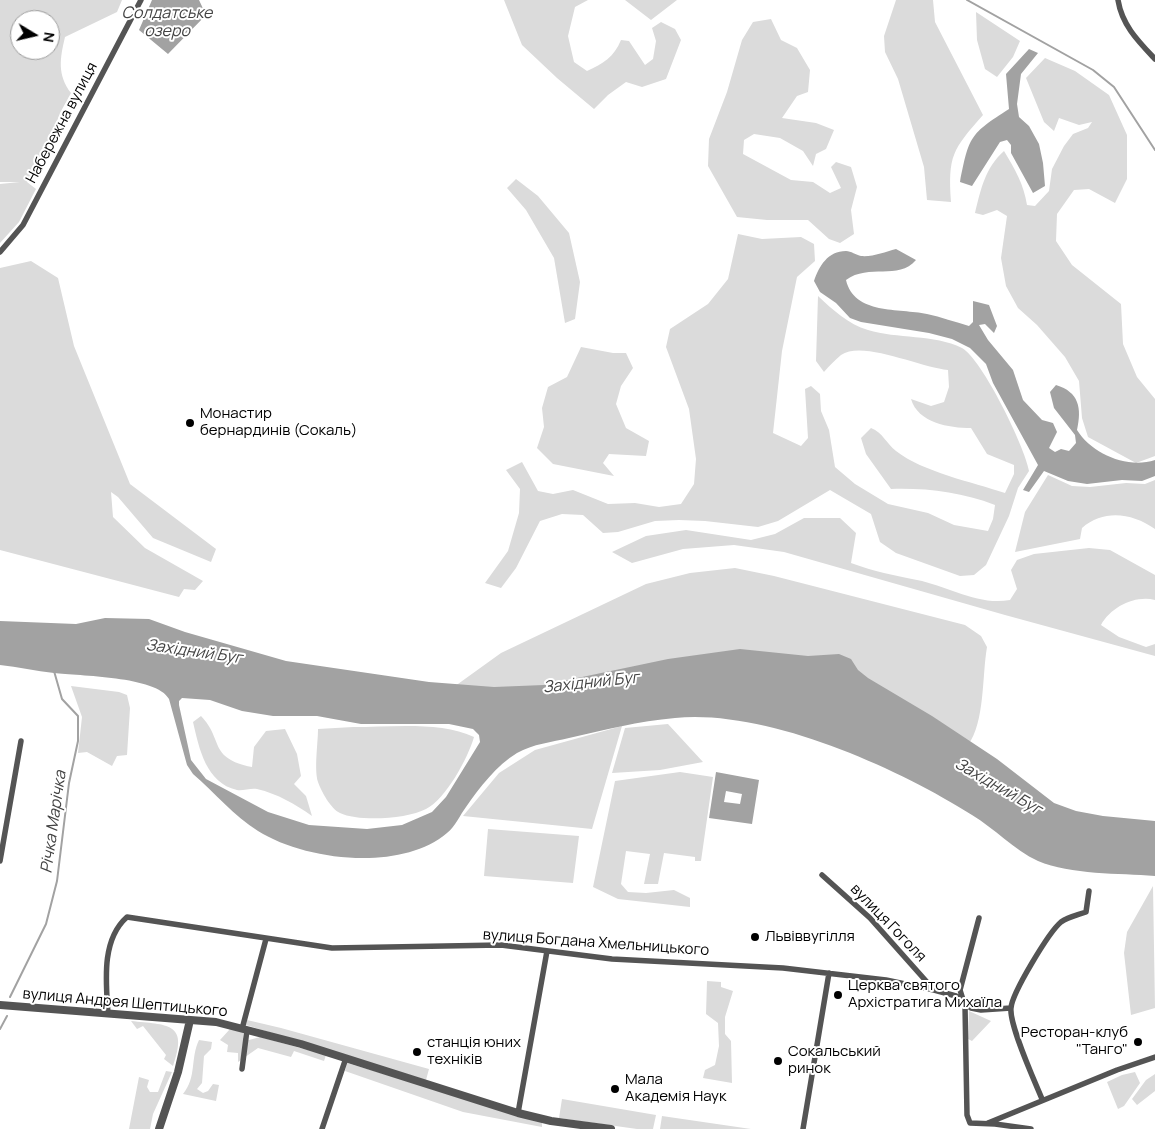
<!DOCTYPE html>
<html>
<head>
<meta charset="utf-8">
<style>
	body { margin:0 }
	#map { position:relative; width:1155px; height:1129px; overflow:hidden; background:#fff; font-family:Manrope,sans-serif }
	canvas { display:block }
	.north { position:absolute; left:10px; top:10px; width:50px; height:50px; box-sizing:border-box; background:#fff; border:1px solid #999; border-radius:50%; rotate:99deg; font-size:14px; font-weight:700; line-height:20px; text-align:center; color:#000 }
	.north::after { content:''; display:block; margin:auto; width:18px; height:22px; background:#000; clip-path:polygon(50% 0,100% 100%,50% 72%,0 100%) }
</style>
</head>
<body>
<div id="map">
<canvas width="1155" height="1129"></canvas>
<div class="north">N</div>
</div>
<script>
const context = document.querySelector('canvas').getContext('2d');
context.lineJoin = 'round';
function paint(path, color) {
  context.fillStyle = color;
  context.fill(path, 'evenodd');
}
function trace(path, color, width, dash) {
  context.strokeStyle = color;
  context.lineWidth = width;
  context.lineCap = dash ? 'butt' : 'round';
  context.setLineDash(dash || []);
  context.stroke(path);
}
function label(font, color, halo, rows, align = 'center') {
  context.font = font + ' Manrope,sans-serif';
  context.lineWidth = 4;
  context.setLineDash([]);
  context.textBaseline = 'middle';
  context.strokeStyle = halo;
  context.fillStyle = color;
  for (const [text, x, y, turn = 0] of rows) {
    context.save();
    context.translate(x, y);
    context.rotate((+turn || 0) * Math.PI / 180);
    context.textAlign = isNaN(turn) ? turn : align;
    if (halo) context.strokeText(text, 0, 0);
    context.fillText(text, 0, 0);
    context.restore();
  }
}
paint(new Path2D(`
	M0,0H122L117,12L65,37C60,58 57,75 71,93L60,113L47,148L27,182L36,189L19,222L0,243V184L20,182H0ZM20,20H50V50H20Z
	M504,0H588L575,7L568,36L574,62L587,71C603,64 614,57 621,40L629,41L645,65L653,59L656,41L652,28L661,22L675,29L681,40L666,79L642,87L626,82L608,95L594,109L557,78L522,45Z
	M625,0H677L651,20Z
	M896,0H933L935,22L983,115C952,150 948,156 951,202L927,200L924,167L898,79L885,52L884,36Z
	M976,12L1020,41L1013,57L997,77L985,69L977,40Z
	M771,19L781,40L797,48L810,70L808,92L797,96L782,118L816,123L834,130L826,149L816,154L813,166L803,151L780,138L754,134L744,140L743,154L791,180L813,182L830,193L841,188L831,167L836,162L851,167L857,187L851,210L854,234L840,243L829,239L808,220H767L737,217L708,166L709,139L727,92L742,40L753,22Z
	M1045,58L1075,71L1109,95L1127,135V179L1115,203L1089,189L1074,190L1057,214L1056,241L1072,265L1121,304L1123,344L1137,377L1155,399V456L1136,463L1088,437L1082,418L1079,381L1065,357L1037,325L1018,308L1006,286L1001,258L1007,216L997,210L983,215L975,213C981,189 985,168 1004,151C1015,169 1024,185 1027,205L1035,206L1049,191L1052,169L1064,146L1073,134L1088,128L1092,122L1079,125L1059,118L1054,131L1044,122L1026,78Z
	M516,179L538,196L569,233L580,282L575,319L565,323L554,258L526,210L507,188Z
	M738,234L762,239L801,237L814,244L815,261L797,277L782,351L773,433L801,446L808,438L805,389L811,386L820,394L821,411L829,430L835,467L855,484L888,504L928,513L954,525L988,531L993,519L995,505C961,492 927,488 891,489L866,454L861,438L871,428C883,433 886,443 896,451C923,472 972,482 1005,493L1014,474V465L987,454L971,428C949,428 918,423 911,399L931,406L944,402L949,387L948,370C921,368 863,340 841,355C835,360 829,366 824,372L816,361L818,296C833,310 848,324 868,330C897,339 934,334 962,348C982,359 1025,447 1029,471L1018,488L1009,516L986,565L974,575L960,576L896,553L880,542L871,514L830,490L778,521L758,527L705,521L679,520L655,521L618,532L603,533L583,515L562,514L540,521L516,568L501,588L485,583L508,551L519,513L520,489L506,470L522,462L538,491L553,494L573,490L608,504L635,503L659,507L681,504L694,484L696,459L689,409L666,347L670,329L708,304L728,279Z
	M31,261L58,278L74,346L130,484L216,549L211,562L153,538L118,497L111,492L113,517L145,548L203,581L195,590L184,589L179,597L0,550V268Z
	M581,347L613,353H626L633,368L621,386L616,404L626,428L649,441L646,456L609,454L603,463L614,476L553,464L537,448L544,427L542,408L548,387L567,377Z
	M1048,475L1072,486L1090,487L1126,483L1145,484L1155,480V529C1132,513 1104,509 1082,528L1080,539L1015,552L1025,512Z
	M804,518H840L856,533L851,563C875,572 893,575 917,580C948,586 978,606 1010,600L1017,589L1011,570L1017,560L1034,554L1089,548L1110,550L1155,575V600C1135,595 1111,607 1101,625L1119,637L1146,647L1155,644V656L1005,615L784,552L734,545L683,549L632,563L612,552L646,536L686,530L751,540L775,534Z
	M735,568L774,576L965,625L981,636L987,647C982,676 985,722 968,745L537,693L451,689L501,653L646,584L690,573Z
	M71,686L119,692L127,695L130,708L127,755L117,756L112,766L87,752L78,753L82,717Z
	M201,716C224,740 208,758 252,767L254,747L266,731L285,729L297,754L301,776L294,784L306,796L312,816C295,804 278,794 257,789C250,788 243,791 237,790C206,783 199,748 193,722Z
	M668,724L703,762L660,770L612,773L625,728Z
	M622,726L592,829L463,816L499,773L535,750Z
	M353,727C390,727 441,721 474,737C468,758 446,799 426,809C407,819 359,822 340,813C331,809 321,791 318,782C314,769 318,743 318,729Z
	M680,772L713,777L701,861H695V857L664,853L658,884H644L650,854L626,851L621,884L628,892L646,893L674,890L690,898V907L618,899L593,887L615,781Z
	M488,829L579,836L573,883L484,876Z
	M1153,886L1155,1008L1131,1015L1124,953L1127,932Z
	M707,981L721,982V987L733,991L725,1017V1034L731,1041L732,1083L703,1078L705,1070L715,1065L719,1046L718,1023L706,1014Z
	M969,1011L991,1021L972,1041L968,1039Z
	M247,1020L281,1028L429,1069L426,1080L246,1025Z
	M131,1021C167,1025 189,1022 173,1066L164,1059L166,1055L143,1026L137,1029Z
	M230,1029L243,1032V1038L249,1040L260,1037L326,1055L324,1061L294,1051L291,1057L258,1048L238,1062V1053L227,1052L228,1045L220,1040Z
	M199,1040L212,1042L211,1049L204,1056L202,1083L197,1089L203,1093L208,1091L213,1084L219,1085L216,1101L183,1094C197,1077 190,1059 199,1040Z
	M347,1063L542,1121V1127L463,1112L345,1071Z
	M166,1071L172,1072L153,1114L150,1129H129L139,1077L149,1080L147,1087L150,1092H158Z
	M1135,1072L1140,1083L1124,1106L1118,1109L1107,1082L1122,1075Z
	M1155,1074V1091L1137,1105L1132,1099L1146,1080Z
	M562,1099L656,1115L653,1129H637L559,1118Z
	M662,1116L751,1129H660Z`), '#dbdbdb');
paint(new Path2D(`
	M152,0H199L206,15L168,54L139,30Z
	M1029,49L1038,53L1021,74L1017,104L1019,117L1029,126L1039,144L1043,163L1045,186L1033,193L1011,153V145L1007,140L1000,142L972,186L960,182C969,136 970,134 1009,109L1006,74Z
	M896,249L916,260C898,281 869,263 846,280C854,315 899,308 927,314C941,317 955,322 969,326L973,322V301L989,305L997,326L994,333L985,324L979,325L988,340L1013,370L1023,400L1042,420L1053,423L1057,432L1049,448L1055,452L1061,449L1069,451L1076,443L1075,435L1054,408L1050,392L1056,385C1079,392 1082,408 1077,430C1092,454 1127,469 1155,460V476L1142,481L1122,480L1087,484L1068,481L1044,471L1029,492L1023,490L1038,465L993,383L986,364L970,348L952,339L929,333L861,322L850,318L836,303L820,292L814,281C819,266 828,251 846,251C851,251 856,255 861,256C873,257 885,252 896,249Z
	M105,618L149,619L185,632L286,661L429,682L494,687L544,685L668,659L740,649L808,656L839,654L851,659L858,670L868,678L932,716L997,759L1054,803L1076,811L1103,816L1155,821V876C1119,873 1071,875 1038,861C1014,850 994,828 972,815C896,767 766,709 675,718C639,721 604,730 569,738C552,742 533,744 517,753C497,765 479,788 466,807C460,815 455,827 447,833C401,872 306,861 258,831C234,816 215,793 193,774L187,765L169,699C157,676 78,676 54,673C36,671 18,667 0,665V621L76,624ZM182,698L210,700L242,711L273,716H317L361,724H449L473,729L479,735L480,742L446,797L432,812L402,825L367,829L309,825L268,812L206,779L191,760L179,705V701Z
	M716,772L759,780L752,824L709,818ZM726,791L742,794L740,804L724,802Z`), '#a2a2a2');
trace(new Path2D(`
	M967,0L1093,70L1114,87L1155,150
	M10,997L46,924L57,881L69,783L78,741V716L62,699L54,671
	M0,1029L7,1016`), '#a2a2a2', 2);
trace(new Path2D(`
	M1118,0C1122,25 1138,41 1155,59
	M0,252L23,225L141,0
	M0,861L21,741
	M822,875L870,918L934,990
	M979,918L960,990L965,1006L967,1115L970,1123L995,1124L1031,1129
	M108,1014C106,982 101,940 127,917L332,948L501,945L612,959L783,968L886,980L934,990L956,996L971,1008L981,1010L1011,1008
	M242,1029L266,939
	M242,1069L247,1030
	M1042,1099C1035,1082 1009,1025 1011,1008C1012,993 1049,932 1061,922C1068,917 1078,915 1086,912L1089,891
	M518,1113L547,951
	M988,1123L1117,1070L1155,1057
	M322,1129L346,1058
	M803,1129L829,973`), '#545454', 5.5);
trace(new Path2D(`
	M0,1005L216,1022L301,1044L518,1113L551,1121L611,1129
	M159,1129L178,1072L190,1020`), '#545454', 8);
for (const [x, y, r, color] of [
	[190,423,5,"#000"],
	[755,937,5,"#000"],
	[838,995,5,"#000"],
	[1138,1042,5,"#000"],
	[417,1052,5,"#000"],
	[778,1061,5,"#000"],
	[615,1089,5,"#000"]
]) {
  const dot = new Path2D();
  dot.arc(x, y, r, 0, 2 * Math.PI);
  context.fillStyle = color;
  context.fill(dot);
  trace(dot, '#fff', 2);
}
label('15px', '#000', '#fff', [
	["Набережна вулиця",62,123,-62],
	["вулиця Гоголя",888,923,46],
	["вулиця Богдана Хмельницького",596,943,4],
	["вулиця Андрея Шептицького",125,1003,5]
]);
label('15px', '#000', '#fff', [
	["Монастир",200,414],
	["бернардинів (Сокаль)",200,431],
	["Львіввугілля",765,937],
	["Церква святого",848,986],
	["Архістратига Михаїла",848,1003],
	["Ресторан-клуб",1128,1033,"right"],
	["\"Танго\"",1128,1050,"right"],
	["станція юних",427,1043],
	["техніків",427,1060],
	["Сокальський",788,1052],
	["ринок",788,1069],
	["Мала",625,1080],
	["Академія Наук",625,1097]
], 'left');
label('italic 16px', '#434343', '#fff', [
	["Солдатське",167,14],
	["озеро",167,32],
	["Західний Буг",194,652,8],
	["Західний Буг",591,683,-6],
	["Західний Буг",998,787,30],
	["Річка Марічка",54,822,-82]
]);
</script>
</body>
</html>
